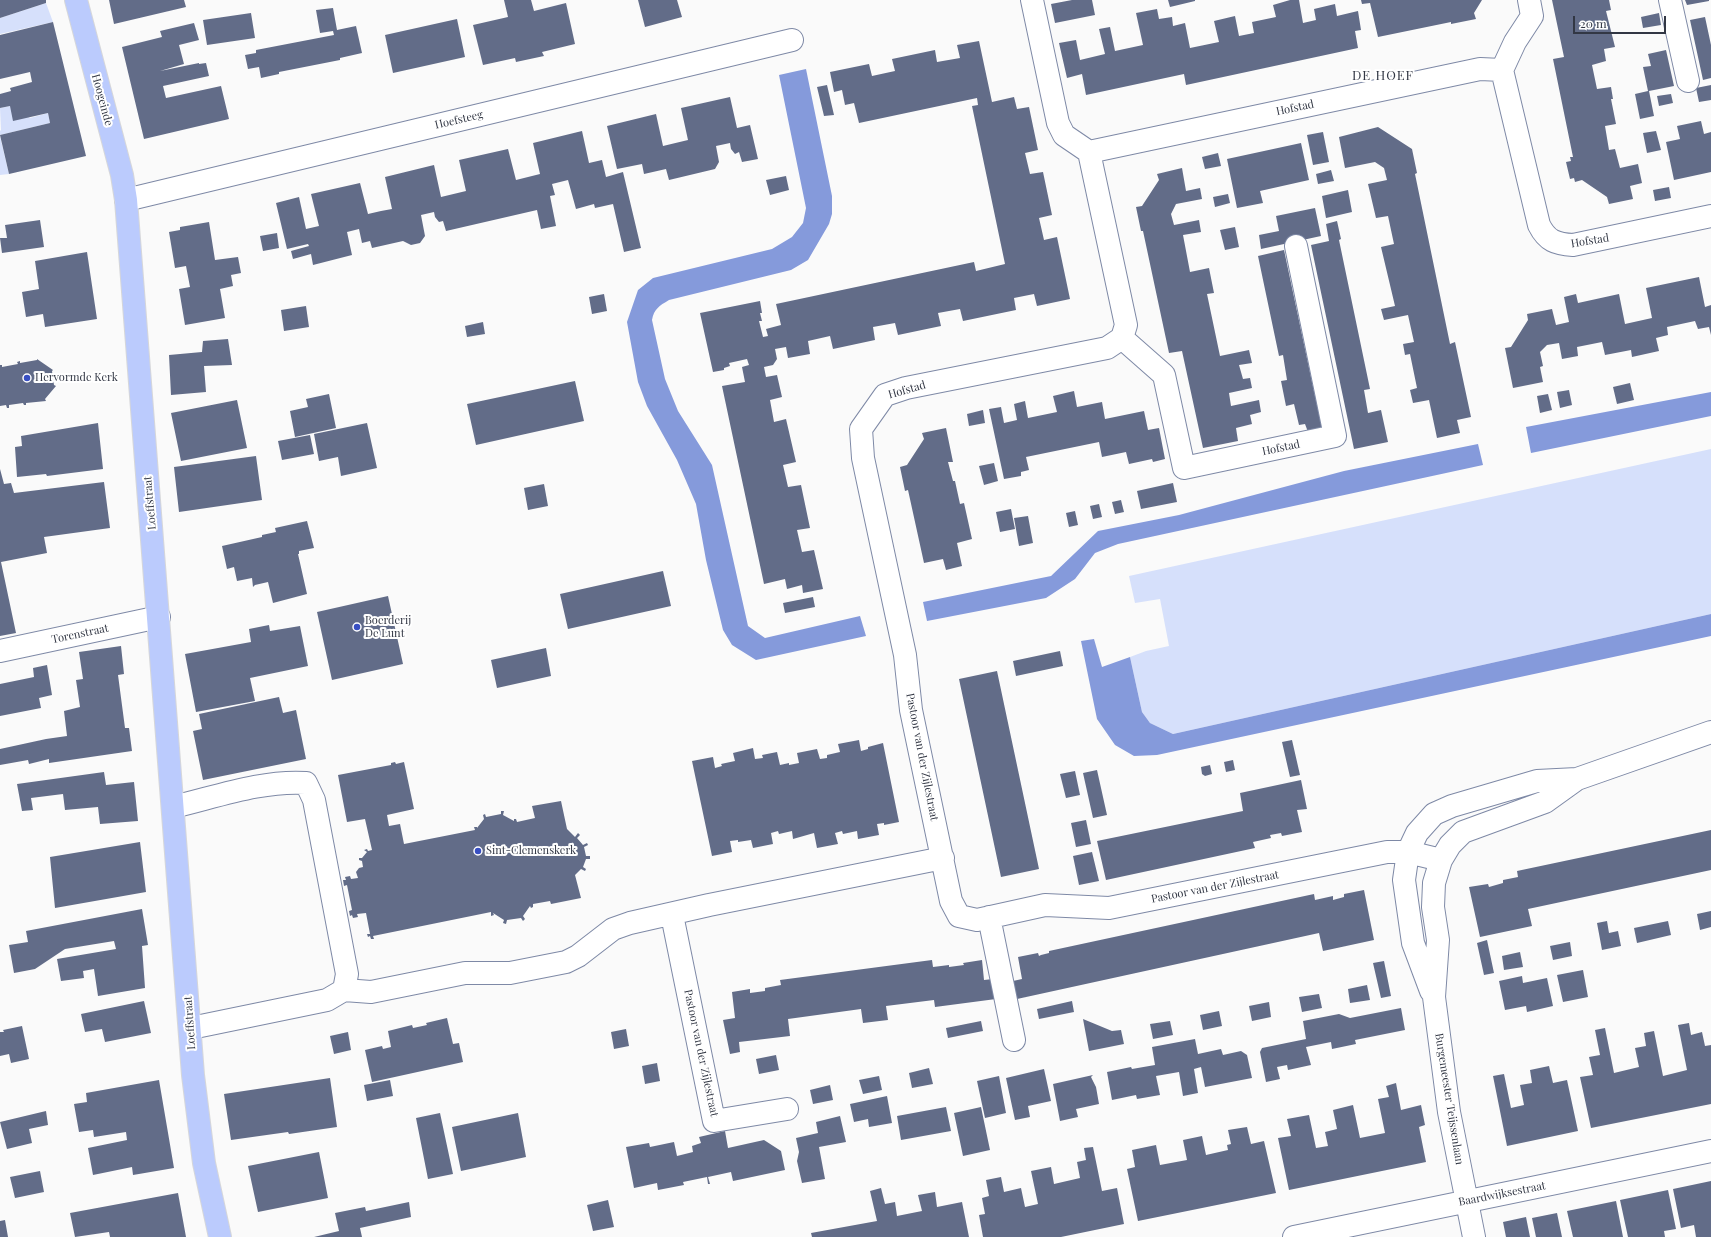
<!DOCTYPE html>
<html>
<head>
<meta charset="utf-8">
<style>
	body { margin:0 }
	#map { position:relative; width:1711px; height:1237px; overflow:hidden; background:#fafafa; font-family:"Playfair Display",serif }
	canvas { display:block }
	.scale { position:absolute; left:1573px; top:16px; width:93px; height:18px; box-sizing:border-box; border:2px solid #323744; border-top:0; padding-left:5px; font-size:12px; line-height:14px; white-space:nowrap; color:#323744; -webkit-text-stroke:3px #fff; paint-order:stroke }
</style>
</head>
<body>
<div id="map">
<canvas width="1711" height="1237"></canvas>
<div class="scale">20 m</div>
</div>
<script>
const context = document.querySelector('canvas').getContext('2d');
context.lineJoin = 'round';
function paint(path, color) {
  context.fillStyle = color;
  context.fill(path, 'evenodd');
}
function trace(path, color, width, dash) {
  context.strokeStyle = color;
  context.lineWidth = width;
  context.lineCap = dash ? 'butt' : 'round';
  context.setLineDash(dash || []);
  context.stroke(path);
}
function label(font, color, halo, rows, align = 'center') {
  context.font = font + ' "Playfair Display",serif';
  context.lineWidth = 4;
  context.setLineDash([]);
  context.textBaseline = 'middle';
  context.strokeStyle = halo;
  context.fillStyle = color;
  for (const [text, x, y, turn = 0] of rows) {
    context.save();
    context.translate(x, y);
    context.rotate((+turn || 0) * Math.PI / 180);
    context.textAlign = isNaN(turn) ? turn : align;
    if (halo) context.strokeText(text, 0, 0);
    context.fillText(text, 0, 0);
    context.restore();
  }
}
paint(new Path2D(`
	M46,3L53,22L0,34V18Z
	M10,106L30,118L48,113L50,123L0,135V131L1,130L0,108Z
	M0,136L9,174L0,175Z
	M1711,449V614L1173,734L1150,723L1142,712L1130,657L1146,651L1169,646L1160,599L1135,603L1129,576Z`), '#d6e0fb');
paint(new Path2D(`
	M806,69L832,196V214L829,224L808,260L791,270L669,300C659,306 654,309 652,320L665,379L678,411L712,465L748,626L765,638L860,616L866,636L756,660L732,645L723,630L706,560L696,504L677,460L647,406L638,382L627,322L638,290L653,278L772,249L792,237L803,223L806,208L779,75Z
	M1711,392V416L1531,453L1526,427Z
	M1478,444L1483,465L1118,544L1095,553L1075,579L1046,598L927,621L923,602L1051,576L1098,531L1179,515L1344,471Z
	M1711,614V636L1157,755L1134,756L1115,745L1097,719L1081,641L1094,639L1102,667L1130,657L1142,712L1150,723L1173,734Z`), '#859adb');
paint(new Path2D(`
	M0,0H46V3L0,18Z
	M109,0H184L186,7L114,24Z
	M504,0H531L534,11L566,3L575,44L542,52L544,56L516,62L515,58L483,65L473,25L508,17Z
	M638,0H677L682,17L645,27Z
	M1072,0H1092L1095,15L1055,23L1051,4Z
	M1168,0H1195V1L1170,7Z
	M1290,0H1299L1303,23L1316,20L1314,9L1335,4L1337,16L1358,11L1361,30L1355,31L1358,48L1186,85L1184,74L1086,95L1082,74L1067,78L1059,43L1076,40L1080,60L1105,54L1099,29L1110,27L1115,51L1143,45L1136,13L1157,9L1159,19L1172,17L1173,26L1185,23L1190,48L1219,42L1214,21L1235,16L1239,36L1254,33L1252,22L1276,17L1273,5Z
	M1361,0H1482L1474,13L1476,19L1451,24V22L1378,37L1370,3L1362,4Z
	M1552,0H1609L1611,10L1606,11L1615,47L1604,49L1606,61L1592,65L1597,89L1611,87L1613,99H1611L1616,124L1605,126L1609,150L1615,149L1620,168L1638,164L1642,183L1630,186L1633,199L1609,204L1607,197L1582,180L1575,182L1574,178L1570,179L1566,162L1571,161L1570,157H1573L1553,59L1564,57Z
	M1685,0H1709V1L1687,5Z
	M333,8L337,30L356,26L362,53L340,58V60L279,72V74L261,78L259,67L248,69L245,55L256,53V50L334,35L333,31L320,33L316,10Z
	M251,13L255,38L207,45L203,20Z
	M1659,13L1661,25L1643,28L1641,17Z
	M1705,17L1711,45V78L1703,80L1690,20Z
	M457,19L465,57L393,73L385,35Z
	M53,22L86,156L9,174L0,135L50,123L48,113L13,121L10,106L0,108V94L11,91L10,88L32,82L30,72L0,79V35Z
	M194,23L199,40L179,45L184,64L160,71L199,63V64L206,63L209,76L163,86L166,98L221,86L229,119L144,139L122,47L162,37L160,31Z
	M979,41L992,102L1014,97L1017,109L1029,107L1038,150L1025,153L1030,174L1043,172L1052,215L1039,218L1044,240L1057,237L1070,299L1037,306L1034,294L1014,298L1016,310L963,321L960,309L938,313L941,326L898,335L895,323L873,327L875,340L833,349L830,336L808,341L810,354L788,358L786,347L775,349L777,359L773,365L764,367L766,377L777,375L782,397L770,400L774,422L786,419L796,462L783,465L788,487L801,485L810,528L797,530L802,552L814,550L823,589L803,593L802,585L787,589L785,579L764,584L722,386L745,382L742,367L749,365L747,359L729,363L730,366L724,368V370L713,372L700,313L760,301L762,313H760L762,321H759L763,337L768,336L766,329L781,325L776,304L974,262L976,271L1005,264L972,106L978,105L977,98L859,123L854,103L845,105L842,90L834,92L830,72L869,64L872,76L895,71L892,59L935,50L937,62L960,58L957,45Z
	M1666,50L1674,86L1649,91L1654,116L1640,119L1635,94L1648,91L1643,67L1651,66L1648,54Z
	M827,85L834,115L824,116L817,87Z
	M1711,85V100L1699,102L1696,88Z
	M1671,94L1673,103L1659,106L1657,96Z
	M730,97L737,128L750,125L758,159L742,162L739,152L735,154L731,149L730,143L716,146L719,162L715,169L669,180L666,169L644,174L642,164L617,169L607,126L656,114L663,146L688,140L681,108Z
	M1701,121L1704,134L1711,132V172L1674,180L1666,142L1680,139L1677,126Z
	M1378,127L1412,149L1417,173L1415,174L1450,344L1455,342L1471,417L1457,420L1460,433L1437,438L1429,400L1413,403L1410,390L1417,388L1410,354L1405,355L1403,344L1414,342L1408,315L1384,320L1381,309L1395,306L1381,247L1394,244L1388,216L1376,218L1368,184L1387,180L1384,168L1375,162L1345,168L1339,137Z
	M582,131L589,163L602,160L606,177L623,172L641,248L624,252L613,204L595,208L594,204L576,209L568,180L552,184L555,195L550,196L556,226L541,229L537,210L446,231L443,221L439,222L435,217L434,212L421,215L425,236L420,243L411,245L403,241L372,248L370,241L362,243L359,229L347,232L352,255L313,265L311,254L293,259L291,251L309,246L308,244L287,249L276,203L299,197L306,229L319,226L311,194L360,183L368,214L381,211L392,209L385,177L434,165L441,197L466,191L459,160L508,149L516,180L540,174L533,143Z
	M1656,131L1661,150L1647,153L1643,133Z
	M1323,132L1329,162L1313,165L1307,135Z
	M1301,143L1309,180L1260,191L1263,203L1237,208L1227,159Z
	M1218,153L1221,166L1205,169L1202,157Z
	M1182,168L1186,191L1200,188L1202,199L1176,204L1171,214L1174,225L1199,220L1201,232L1183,235L1190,272L1209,268L1214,293L1207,294L1220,356L1249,350L1252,363L1239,365L1243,379L1250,378L1252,388L1229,393L1231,406L1259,400L1261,412L1250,415L1252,424L1236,428L1238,441L1203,448L1182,351L1169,353L1143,231H1141L1136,207L1142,206L1159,180L1157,174Z
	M1331,170L1334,181L1318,184L1316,174Z
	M786,176L789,190L770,195L766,180Z
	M1669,187L1671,198L1655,201L1653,190Z
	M1348,190L1352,212L1326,218L1322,196Z
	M1228,194L1230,203L1215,207L1213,197Z
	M1315,208L1321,236L1261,249L1259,235L1279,231L1276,216Z
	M40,220L44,247L2,253L0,238H7L5,225Z
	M1337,221L1341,239L1339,240L1370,389L1364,390L1368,413L1381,410L1388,442L1354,449L1311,245L1329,241L1326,224Z
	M209,222L215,260L238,257L241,273L231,275L233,286L220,289L225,318L185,325L179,289L190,287L186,266L175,268L169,232L180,230V227Z
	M1235,227L1239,247L1225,250L1220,230Z
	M277,233L279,248L263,251L260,236Z
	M1284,250L1322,429L1308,432L1305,424L1299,425L1294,404L1286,406L1281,381L1287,380L1283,355L1279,356L1258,256Z
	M87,252L97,319L45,327L43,314L26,317L22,292L39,289L35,261Z
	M1699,277L1705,307L1711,305V335L1709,327L1698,329L1695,321L1667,327L1668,335L1656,338L1659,351L1632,357L1631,350L1605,355L1602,342L1577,347L1578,356L1562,359L1559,343L1547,345L1540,352L1543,366L1540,367L1543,382L1513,388L1505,348L1511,347L1528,320L1527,314L1552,309L1556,325L1569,322L1564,297L1576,294L1578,303L1619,294L1625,324L1652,318L1646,288Z
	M604,294L607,311L592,314L589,297Z
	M306,306L309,327L284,331L281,310Z
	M483,322L485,334L467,337L465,326Z
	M228,339L232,365L204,366L206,392L171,395L169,355L202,352L203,341Z
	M37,359L53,370L52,371L54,385L56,386L45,399L46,401L26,403V405H24L23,403L9,405V408H7L6,405L0,406V365H2V367L18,364L17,362L20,361V363L37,360Z
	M575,381L584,421L476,445L467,404Z
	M1630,383L1634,400L1617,404L1613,387Z
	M1569,390L1572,405L1560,408L1557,392Z
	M1074,391L1077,407L1102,402L1105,419L1144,411L1148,430L1159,428L1165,459L1153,462L1152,459L1129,464L1126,452L1102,457L1099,442L1026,457L1029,470L1021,472V476L1004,479L989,409L1001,407L1004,423L1017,420L1014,404L1025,401L1028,418L1057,412L1053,396Z
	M329,394L336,428L295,437L290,411L308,407L306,399Z
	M1548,394L1552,410L1540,413L1537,396Z
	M237,400L247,448L181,461L171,413Z
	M983,410L985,423L969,426L967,414Z
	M98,423L103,469L47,476L46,474L17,477L15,447L22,446L21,436Z
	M367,423L377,468L341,476L338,457L319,461L314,434Z
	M946,428L953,462H948L953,481H955L960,504L964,503L972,539L957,543L962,566L946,570L943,559L924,563L908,490L905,491L900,467L907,465L924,439L922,433Z
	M310,435L314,454L282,460L278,441Z
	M256,456L262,500L179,512L174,467Z
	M994,463L998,481L984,485L979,466Z
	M0,469L4,484L11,483L14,493L104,482L110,528L44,537L47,553L1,562L16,633L0,636Z
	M1173,483L1177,502L1141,509L1137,491Z
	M544,484L548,506L528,510L524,488Z
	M1121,500L1124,512L1115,514L1112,502Z
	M1099,504L1102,517L1093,519L1090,506Z
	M1011,509L1015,529L1000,532L996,512Z
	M1075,511L1078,525L1069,527L1066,513Z
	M1028,516L1033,543L1019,546L1014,518Z
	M307,521L314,548L299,551V554H298L307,594L273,603L268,582L255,585L253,587L252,578L237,581L234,567L227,569L222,546L262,537V535L276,532L275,528Z
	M663,571L671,606L568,629L560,594Z
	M388,596L403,664L332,680L317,612Z
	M813,597L815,607L785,613L783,603Z
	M269,625L270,631L300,626L308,666L250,678L255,701L196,712L185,654L251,642L249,629Z
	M121,646L124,674L118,675L125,728H129L132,751L49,763V759L29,764L28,760L0,765V749L46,739L67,736L64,711L80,707L76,680L83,679L79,652Z
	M546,648L551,676L497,688L491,660Z
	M1060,651L1063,666L1016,676L1013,661Z
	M47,665L52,695L39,698L41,708L0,716V684L34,677L33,668Z
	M997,671L1039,869L1001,877L959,679Z
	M279,697L283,713L296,710L306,759L203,780L193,731L202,729L199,714Z
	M859,740L861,751L868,749V747L883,743L899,822L884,825V823L877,824L879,835L858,839L857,831L843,834L842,831L835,833L838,844L817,848L814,833L793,839L792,831L779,834L778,831L771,833L773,844L753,848L751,840L738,842V840L730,841L732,852L712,856L692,761L713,757L715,768L722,766L721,764L735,761L733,753L753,748L755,759L763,758L762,755L777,752L780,765L789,763V765L799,763L797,753L817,749L820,759L827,758V755L840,752L838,744Z
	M1292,740L1300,775L1290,777L1282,742Z
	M1233,760L1235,770L1226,772L1224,762Z
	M395,762L396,764L404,762L414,809L387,815L389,826L400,824L404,844L475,830L474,827H477V828L484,819L483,815L485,814L486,817L501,814V811H504L503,815L514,821V819H516L517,822L535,818L532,806L561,801L567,829L575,837L578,833L580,835L577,838L583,845L587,843L588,845L584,847L586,856H590V859H586L583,867L586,869L585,871L581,869L575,875L581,898L551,904L550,901L533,904V907L531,908L530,906L523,916L525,919L523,921L521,918L507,920L506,924L503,923L504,920L493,913L494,915L491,916V912L373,936L374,939H371L370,936L368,937L367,934H370L366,913L357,914L358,917L353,918L352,915L350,916L349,911L352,910L347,885L344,886L343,880H346L345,877L350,876L351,879L358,878L356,872L359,868L363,867L362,861L359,860V858H362L367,852L364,850L367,849L368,851L372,850L365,819L347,822L338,775L391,765V763Z
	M1210,765L1212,774L1205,776L1202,774L1201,767Z
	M1097,770L1107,815L1093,818L1083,773Z
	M1075,771L1080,795L1066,798L1060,774Z
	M104,772L106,785L134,782L138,821L100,824L98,807L65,810L63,794L31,798L33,810L22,811L17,784Z
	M1301,780L1307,809L1297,810L1302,832L1282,836L1281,833L1270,835L1271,838L1253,842L1255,848L1106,880L1097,841L1243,811L1240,793Z
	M1086,820L1091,844L1076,847L1071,823Z
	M1711,830V870L1528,909L1532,926L1480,937L1469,887L1488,884L1489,887L1503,883V880L1518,877L1517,871Z
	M140,842L146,892L55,908L50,857Z
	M1092,852L1099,881L1079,885L1073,856Z
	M1364,890L1374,940L1323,951L1319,933L1017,999L1013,981L1022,979L1018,957L1038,953L1039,956L1041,955L1049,953V951L1314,894L1315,900L1333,896V900L1344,897V894Z
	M142,909L148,945L142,946L145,988L98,996L94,969L83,971L84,978L61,981L57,959L116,949L114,941L65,949L35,969L14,973L9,945L28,942L26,931Z
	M1711,911V927L1700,930L1697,914Z
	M1607,921L1609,933L1618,931L1621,946L1602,950L1597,923Z
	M1668,921L1671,935L1637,943L1634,928Z
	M1487,940L1494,973L1484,975L1477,943Z
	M1570,942L1572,956L1553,960L1550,946Z
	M1520,952L1523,967L1504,970L1502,956Z
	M932,960L933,967L949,965V967L964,965L963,963L982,960L984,980L993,979L996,999L935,1007L934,1000L886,1006L888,1020L863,1023L861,1009L788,1019L790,1036L739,1042L740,1052L730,1054L723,1020L735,1018L732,992L750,989V993L765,991V988L781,985L780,980Z
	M1384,961L1391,996L1381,998L1373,963Z
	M1583,970L1588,997L1563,1002L1557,975Z
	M1522,976L1523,983L1547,978L1553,1006L1527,1012L1526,1006L1505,1010L1499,981Z
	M1367,985L1370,1000L1350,1003L1348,989Z
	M1319,994L1322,1008L1302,1012L1299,997Z
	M144,1001L151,1033L105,1042L102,1029L85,1032L81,1014Z
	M1072,1001L1074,1012L1039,1019L1037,1009Z
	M1269,1002L1271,1017L1252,1021L1249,1006Z
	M1401,1008L1405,1030L1355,1040L1356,1044L1332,1049L1331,1042L1306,1047L1311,1065L1288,1070L1287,1065L1277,1067L1280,1079L1266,1082L1260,1052L1262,1048L1306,1039L1303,1021L1339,1014L1350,1018Z
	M1219,1011L1222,1026L1203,1030L1200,1015Z
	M447,1018L453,1044L459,1043L463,1062L372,1082L365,1050L382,1046L383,1049L391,1047L388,1031L412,1025L413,1028L427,1025L426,1023Z
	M1083,1019L1112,1031L1121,1030L1124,1044L1089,1051Z
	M981,1021L983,1031L948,1038L946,1028Z
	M1170,1021L1173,1035L1153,1039L1150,1024Z
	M1689,1023L1691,1035L1702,1032L1705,1046L1711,1045V1104L1591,1128L1580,1077L1593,1075L1589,1057L1600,1055L1595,1030L1605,1028L1614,1073L1639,1067L1635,1048L1646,1046L1644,1033L1654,1031L1663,1076L1687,1070L1678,1025Z
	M22,1026L29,1059L11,1063L9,1054L0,1056V1032H4L3,1030Z
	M626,1029L629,1046L614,1049L611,1032Z
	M348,1032L351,1050L334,1054L330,1036Z
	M1195,1039L1198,1054L1221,1049L1223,1055L1241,1051L1247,1055L1252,1078L1205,1087L1201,1067L1194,1069L1198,1093L1183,1096L1179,1072L1156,1076L1160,1095L1137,1099L1136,1095L1112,1100L1107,1072L1131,1067L1132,1069L1155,1065L1152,1047Z
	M776,1055L779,1070L759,1074L756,1059Z
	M657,1063L660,1081L645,1084L642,1066Z
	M1549,1066L1553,1083L1567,1080L1578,1131L1507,1146L1493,1076L1504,1074L1511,1108L1524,1105L1520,1085L1532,1083L1530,1070Z
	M929,1068L933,1084L912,1088L909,1073Z
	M1044,1069L1051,1101L1028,1106L1030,1117L1015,1120L1006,1078Z
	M1093,1075L1091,1077L1096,1087L1099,1104L1076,1109L1078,1117L1060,1121L1053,1084Z
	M879,1076L882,1090L863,1094L859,1080Z
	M999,1076L1006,1113L985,1118L977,1081Z
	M330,1078L337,1127L289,1134L288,1132L231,1140L224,1094Z
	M159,1080L174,1168L133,1175L132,1167L93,1175L88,1148L127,1140L126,1132L94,1137L93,1130L79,1132L74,1104L87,1102L86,1093Z
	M390,1080L393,1096L367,1101L364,1085Z
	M1396,1083L1401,1110L1421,1105L1425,1125L1419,1127L1426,1162L1289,1190L1278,1138L1291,1136L1287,1119L1309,1115L1316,1148L1328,1146L1325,1132L1337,1129L1333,1110L1353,1105L1360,1138L1385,1133L1378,1099L1389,1097L1386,1086Z
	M830,1085L833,1100L813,1104L810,1090Z
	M887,1096L892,1123L869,1127L868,1119L854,1122L850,1104Z
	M946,1107L951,1131L901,1140L897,1116Z
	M981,1107L990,1150L963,1156L954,1113Z
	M46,1111L48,1125L29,1129L32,1143L7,1149L0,1122Z
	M440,1113L453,1174L428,1179L416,1118Z
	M518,1113L526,1157L461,1171L452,1127Z
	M840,1116L846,1142L819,1147L825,1179L802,1183L797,1161L799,1152L796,1138L818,1133L816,1122Z
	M1247,1127L1251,1144L1264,1141L1276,1193L1138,1221L1127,1169L1135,1167L1132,1150L1156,1145L1160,1165L1187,1160L1183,1140L1202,1136L1206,1155L1228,1150L1227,1145L1231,1144L1228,1130Z
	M725,1131L728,1148L764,1140L781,1151L785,1170L733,1181L731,1172L708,1177L710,1184H708L707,1177L683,1182L684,1185L658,1190L657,1183L634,1188L626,1147L649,1143L650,1147L674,1142L677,1156L693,1152L692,1146L701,1143L699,1137Z
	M1093,1147L1102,1191L1117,1188L1124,1224L1061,1237H983L979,1215L985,1214L982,1198L989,1196L986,1180L1001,1177L1004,1192L1021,1188L1025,1207L1038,1204L1031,1171L1051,1167L1054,1184L1080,1178L1077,1162L1086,1160L1084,1148Z
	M319,1152L328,1198L258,1212L248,1166Z
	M40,1171L44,1192L15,1198L10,1177Z
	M1711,1181V1237H1696L1694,1225L1681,1228L1673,1189Z
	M881,1188L885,1204L895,1202L897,1216L922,1211L918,1195L935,1192L937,1207L962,1202L969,1237H812L811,1233L877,1221L870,1191Z
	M1668,1190L1676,1229L1664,1231L1665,1237H1628L1620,1200Z
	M178,1193L186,1237H110L109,1232L75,1237L70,1213Z
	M608,1200L614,1227L593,1231L587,1205Z
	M1616,1201L1623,1237H1573L1567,1211Z
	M409,1202L411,1217L360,1228L362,1237H314L339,1231L335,1213L365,1207L366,1211Z
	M1557,1213L1562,1237H1536L1532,1218Z
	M1526,1217L1530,1237H1506L1503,1222Z
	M5,1220L8,1237H0V1221Z`), '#626c88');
const minor = new Path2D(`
	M1032,0L1058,123L1064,135L1089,152L1480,69L1502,70
	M1529,0L1532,16L1515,42L1502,70L1539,225C1547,241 1556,244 1573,245L1711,216
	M1670,0L1688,81
	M1089,152L1126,325L1122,338L1164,375L1184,468L1335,436L1296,246
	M126,200L792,40
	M1122,338L1107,348L906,388L885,395L861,429L863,458L905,655L911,710L951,901L959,916L977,920L1045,905L1109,908L1387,852H1408L1441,860
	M0,651L159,617
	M173,807C216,797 262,780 306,783L314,800L347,974L344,990
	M672,915L714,1121L787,1109
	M989,917L1014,1040
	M1431,991L1413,943L1404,880L1408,852L1417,833L1434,814L1452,806L1537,781L1577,779
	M191,1028L327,1000L344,990L371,992L465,973H510L566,962L578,956L613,929L630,923L709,905L943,858
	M1294,1237L1711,1151
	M1474,1237L1449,1112L1434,997L1438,940L1433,907L1434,883L1441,860L1450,845L1463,832L1545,802L1577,779L1711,732`);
const major = new Path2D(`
	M76,0L122,175L126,200L193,1075L204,1163L220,1237`);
trace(minor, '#7e89a6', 24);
trace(major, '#d6d7da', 24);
trace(minor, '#fff', 22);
trace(major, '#bbcbfd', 22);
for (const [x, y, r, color] of [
	[27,378,4,"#384fc2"],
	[357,627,4,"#384fc2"],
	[478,851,4,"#384fc2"]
]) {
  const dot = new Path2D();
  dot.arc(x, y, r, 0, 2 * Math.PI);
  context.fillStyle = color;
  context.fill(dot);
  trace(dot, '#fff', 1.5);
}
label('11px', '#323744', '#fff', [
	["Hoogeinde",102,100,75],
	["Hofstad",1295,108,-12],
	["Hoefsteeg",459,120,-13],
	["Hofstad",1590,241,-9],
	["Hofstad",907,390,-16],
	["Hofstad",1281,448,-12],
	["Loeffstraat",150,503,-95],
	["Torenstraat",80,634,-12],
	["Pastoor van der Zijlestraat",922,757,79],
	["Pastoor van der Zijlestraat",1215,887,-11],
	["Loeffstraat",190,1023,-94],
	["Pastoor van der Zijlestraat",701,1053,78],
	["Burgemeester Teijssenlaan",1449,1099,81],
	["Baardwijksestraat",1502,1194,-11]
]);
label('11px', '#323744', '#fff', [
	["Hervormde Kerk",35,378],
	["Boerderij",365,621],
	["De Lunt",365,634],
	["Sint-Clemenskerk",486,851]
], 'left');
context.letterSpacing = '1px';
label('13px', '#323744', '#fff', [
	["DE HOEF",1383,76]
]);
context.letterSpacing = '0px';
</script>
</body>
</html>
